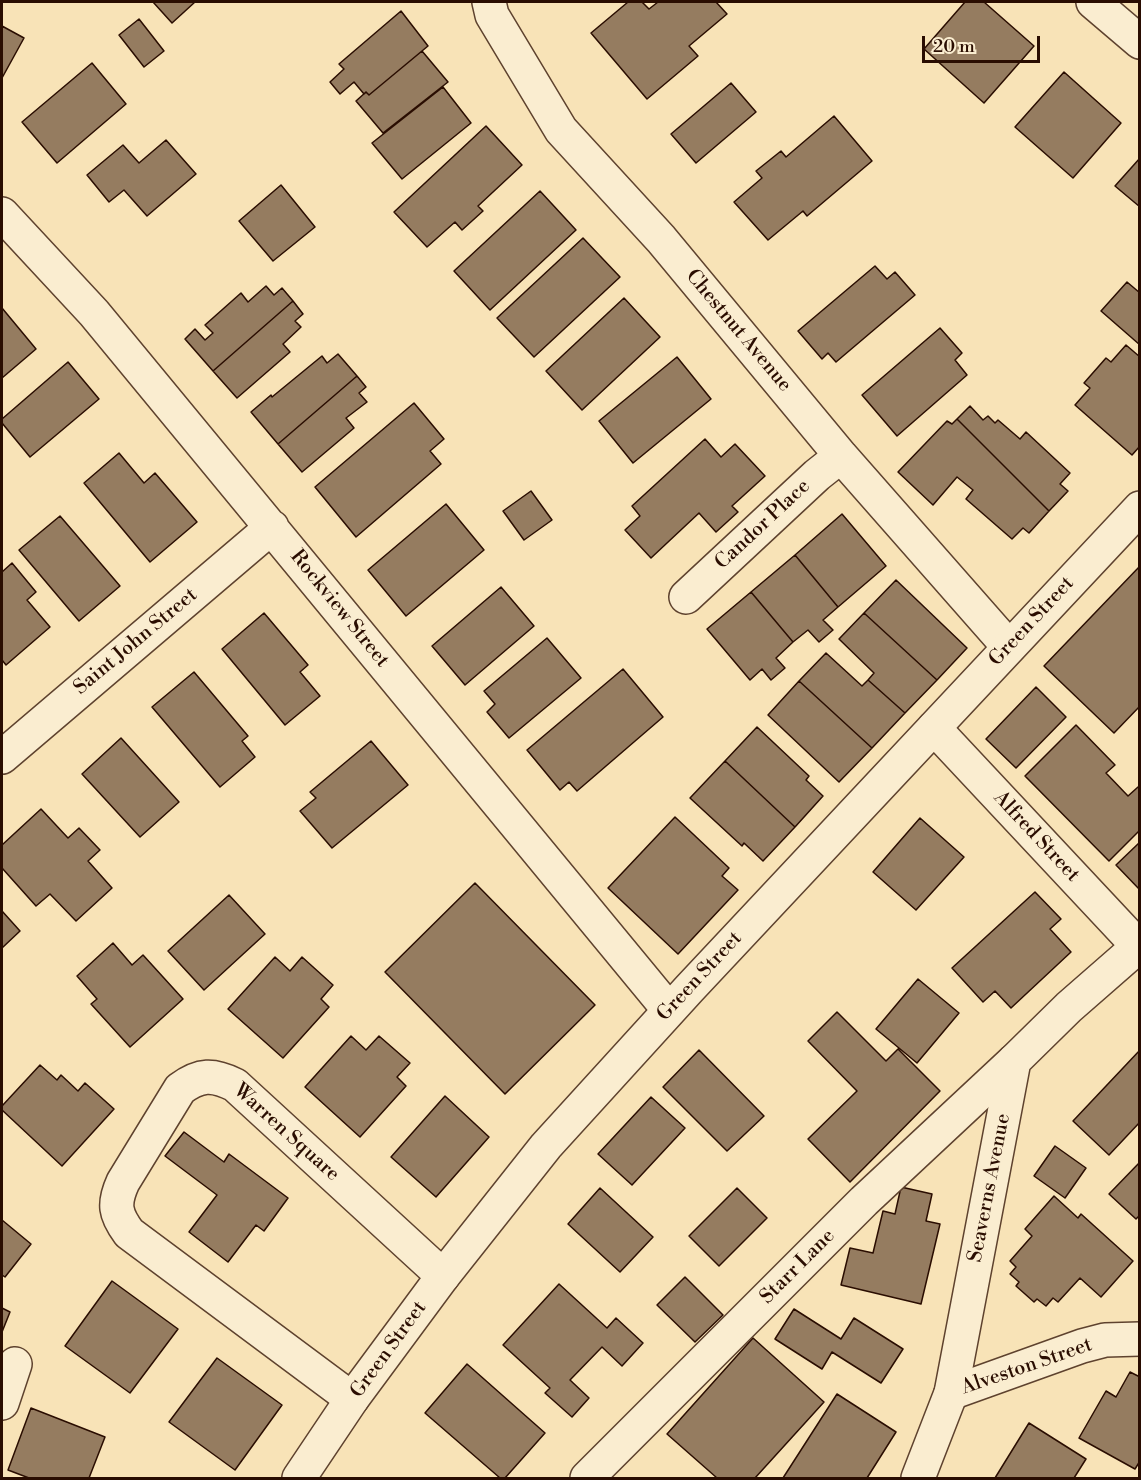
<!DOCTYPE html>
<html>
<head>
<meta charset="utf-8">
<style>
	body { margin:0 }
	#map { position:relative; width:1141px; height:1480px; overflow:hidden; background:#f8e3b7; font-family:"Libre Bodoni",serif }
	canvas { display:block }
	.frame { position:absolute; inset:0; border:3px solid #2a0d01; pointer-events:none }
	.scale { position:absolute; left:922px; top:36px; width:118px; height:27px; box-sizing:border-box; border:3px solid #2a0d01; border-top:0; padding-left:8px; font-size:18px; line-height:21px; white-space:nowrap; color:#2a0d01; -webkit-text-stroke:4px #faedd0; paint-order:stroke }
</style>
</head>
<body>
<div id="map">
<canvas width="1141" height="1480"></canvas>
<div class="frame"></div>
<div class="scale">20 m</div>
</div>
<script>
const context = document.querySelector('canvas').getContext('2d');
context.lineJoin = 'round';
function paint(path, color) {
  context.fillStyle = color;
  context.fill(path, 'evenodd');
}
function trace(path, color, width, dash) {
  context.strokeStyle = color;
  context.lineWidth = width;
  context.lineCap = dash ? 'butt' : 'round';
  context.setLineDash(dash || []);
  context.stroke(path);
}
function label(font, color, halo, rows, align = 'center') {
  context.font = font + ' "Libre Bodoni",serif';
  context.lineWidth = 4.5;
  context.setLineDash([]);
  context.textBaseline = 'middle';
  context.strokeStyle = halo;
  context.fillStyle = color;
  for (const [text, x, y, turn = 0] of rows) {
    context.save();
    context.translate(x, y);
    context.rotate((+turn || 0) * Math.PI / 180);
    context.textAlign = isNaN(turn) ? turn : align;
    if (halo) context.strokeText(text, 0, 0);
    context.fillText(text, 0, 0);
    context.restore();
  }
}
const building = new Path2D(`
	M153,2H195L172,23Z
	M628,2H642L649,9L658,2H716L727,14L689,46L698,56L647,99L591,33Z
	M965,2H984L1034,46L984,103L924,49Z
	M401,11L428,46L369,95L366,92L364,94L354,82L340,94L330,82L344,69L339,64Z
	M139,19L164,51L144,67L119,35Z
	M2,26L24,38L2,78Z
	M422,51L448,82L383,133L356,101L366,92L369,95Z
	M92,63L126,104L57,163L22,122Z
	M1064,72L1121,123L1073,178L1015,127Z
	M731,83L756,112L696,163L671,134Z
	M443,87L471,123L402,179L372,143Z
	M834,116L872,161L807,216L803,211L768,240L734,202L762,178L756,171L781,151L786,157Z
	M486,126L522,165L478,206L483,211L462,230L455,222L427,247L394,212Z
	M166,140L196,174L147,216L124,190L109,202L87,175L123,145L139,163Z
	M1140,158V207L1115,186Z
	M281,185L315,227L273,261L239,221Z
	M540,191L576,230L490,310L454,271Z
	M583,238L620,277L534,357L497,318Z
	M875,266L887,279L895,272L915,295L836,362L828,353L822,359L798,331Z
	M1127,282L1140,293V345L1101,311Z
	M266,286L274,295L282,288L293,301L213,371L185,339L195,329L205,340L213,333L205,325L241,293L248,302Z
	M624,298L660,337L582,410L546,371Z
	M293,301L303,314L295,321L301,327L283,344L290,352L237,398L213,371Z
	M2,308L36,349L2,378Z
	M940,328L962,353L955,360L967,375L897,436L862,395Z
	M1126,345L1140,357V446L1132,455L1075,405L1090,388L1084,383L1106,358L1111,362Z
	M338,354L357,376L278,444L251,412L271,395L272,397L322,356L327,363Z
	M677,357L711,399L633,463L599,421Z
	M68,362L99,399L30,457L2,423V419Z
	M357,376L366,387L359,393L367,402L346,418L354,428L302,472L278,444Z
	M414,403L444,439L430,451L441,464L356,537L315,487Z
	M970,406L983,420L988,416L995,423L998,420L1020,439L1026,432L1070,473L1060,484L1068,491L1049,511L957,419Z
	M957,419L1049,511L1029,533L1023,528L1012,539L966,499L973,490L957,477L933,505L898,472L947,421L952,424Z
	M705,439L721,457L735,444L765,476L732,506L738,512L716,532L699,513L651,558L625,530L640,516L632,506Z
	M119,453L144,483L155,473L197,522L150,562L84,483Z
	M531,491L552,520L524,540L503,511Z
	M446,504L484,550L406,616L368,570Z
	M842,514L886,566L838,607L795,555Z
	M60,516L120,586L79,621L19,550Z
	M795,555L838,607L823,620L833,630L819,642L808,630L793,642L751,592Z
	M12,563L36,592L27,600L50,627L6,665L2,660V572Z
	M1140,566V706L1114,733L1044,666Z
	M896,580L967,648L937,680L864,613Z
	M501,587L534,626L465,685L432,646Z
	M751,592L793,642L776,658L785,668L771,680L762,669L750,680L707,629Z
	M264,613L308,665L300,672L320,696L285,725L222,649Z
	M864,613L937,680L905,713L868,680L874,673L839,639Z
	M547,638L581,678L509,738L487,712L495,704L484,691Z
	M826,653L862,686L868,680L905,713L872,748L799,681Z
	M623,669L663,717L577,791L569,782L560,790L527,750Z
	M194,672L248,736L242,741L255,757L220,787L152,707Z
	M799,681L872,748L839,782L768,715Z
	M1036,687L1066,717L1016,768L986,739Z
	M1076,725L1115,765L1106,773L1128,796L1138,787L1140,789V830L1109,861L1025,776Z
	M757,727L809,776L806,780L823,796L795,827L725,761Z
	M121,738L179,802L140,837L82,774Z
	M371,741L408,785L332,848L300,811L316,798L310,792Z
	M725,761L795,827L763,861L744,843L742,846L690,798Z
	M41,809L68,838L79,828L100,850L88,861L112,888L76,921L50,894L36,906L2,868V845Z
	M675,817L729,868L722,876L738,890L678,954L608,888Z
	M920,818L964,857L916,910L873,872Z
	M1140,842V890L1116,865Z
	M475,883L595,1005L505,1094L385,972Z
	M1035,892L1061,919L1050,929L1071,952L1011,1008L995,991L983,1002L952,968Z
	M229,895L265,934L204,990L168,951Z
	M2,911L20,931L2,948Z
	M113,943L132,965L143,955L183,999L130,1047L91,1004L97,999L77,976Z
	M275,957L290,971L302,957L333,985L321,999L329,1007L283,1058L228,1009Z
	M918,979L959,1013L917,1063L876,1029Z
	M837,1012L886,1061L898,1049L940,1091L850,1182L808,1139L857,1091L808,1041Z
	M351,1036L366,1050L379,1036L410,1063L397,1077L406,1086L360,1137L305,1087Z
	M699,1050L764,1116L727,1151L663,1087Z
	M1140,1050V1122L1109,1155L1073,1121Z
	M40,1065L57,1080L61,1075L78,1091L85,1083L114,1109L62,1166L2,1110V1106Z
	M445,1096L489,1137L436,1197L391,1157Z
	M651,1097L685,1128L632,1185L598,1154Z
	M184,1132L224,1162L229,1154L288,1198L264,1231L256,1225L228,1262L189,1232L217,1195L165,1156Z
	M1055,1146L1086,1168L1065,1198L1034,1176Z
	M1140,1162V1215L1136,1219L1109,1194Z
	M901,1187L932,1194L926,1221L940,1224L921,1304L841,1285L850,1248L873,1253L883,1211L895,1214Z
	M600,1188L653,1237L620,1272L568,1224Z
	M737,1188L767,1218L719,1266L689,1236Z
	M1054,1196L1078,1218L1081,1214L1133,1261L1101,1297L1080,1278L1058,1302L1053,1298L1046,1306L1037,1299L1034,1302L1016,1286L1019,1282L1010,1274L1016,1267L1010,1261L1032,1236L1025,1229Z
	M2,1220L31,1244L5,1277L2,1275Z
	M685,1277L723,1315L695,1342L657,1305Z
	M112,1281L178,1329L130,1393L65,1346Z
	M559,1284L607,1328L616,1318L643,1343L622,1366L602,1347L570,1380L589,1398L572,1417L545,1393L550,1388L503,1345Z
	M2,1308L10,1312L2,1332Z
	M794,1309L841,1339L854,1318L903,1349L881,1383L832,1352L822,1369L775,1339Z
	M753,1338L824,1402L755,1478H717L667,1434Z
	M217,1358L282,1405L235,1470L169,1422Z
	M467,1364L545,1433L505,1478H500L425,1413Z
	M1130,1372L1140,1377V1461L1135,1469L1079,1438L1106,1391L1116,1397Z
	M837,1394L896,1432L867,1478H783Z
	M31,1408L105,1437L89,1478H29L8,1470Z
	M1029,1423L1086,1459L1074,1478H995Z`);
paint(building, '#957c60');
trace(building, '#2a0d01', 1.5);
const minor = new Path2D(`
	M489,2L492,15L561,130L661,239L841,456L1009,647
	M1093,2L1140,42
	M2,214L94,313L669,1010
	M686,597L817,475L841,456
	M934,728L1138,946
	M2,757L272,527
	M951,1393L1082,1346L1105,1340L1140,1339
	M352,1399L129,1233C115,1214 113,1204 123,1182L180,1089C200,1074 213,1074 235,1085L443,1276
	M2,1403L15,1364
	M587,1478L864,1201L1014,1061`);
const tertiary = new Path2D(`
	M299,1478L352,1399L443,1276L546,1146L689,989L1140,508
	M918,1478L951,1393L1014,1061L1069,1007L1140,945`);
trace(minor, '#5e422e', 36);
trace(tertiary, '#5e422e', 36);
trace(minor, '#faedd0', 33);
trace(tertiary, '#faedd0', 33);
label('20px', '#2a0d01', '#faedd0', [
	["Chestnut Avenue",738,331,50],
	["Candor Place",763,525,-43],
	["Rockview Street",339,609,51],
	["Green Street",1032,622,-47],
	["Saint John Street",136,642,-40],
	["Alfred Street",1036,837,47],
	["Green Street",700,977,-47],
	["Warren Square",286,1133,42],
	["Seaverns Avenue",990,1188,-79],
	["Starr Lane",798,1267,-45],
	["Green Street",389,1350,-54],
	["Alveston Street",1027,1367,-19]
]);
</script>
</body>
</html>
